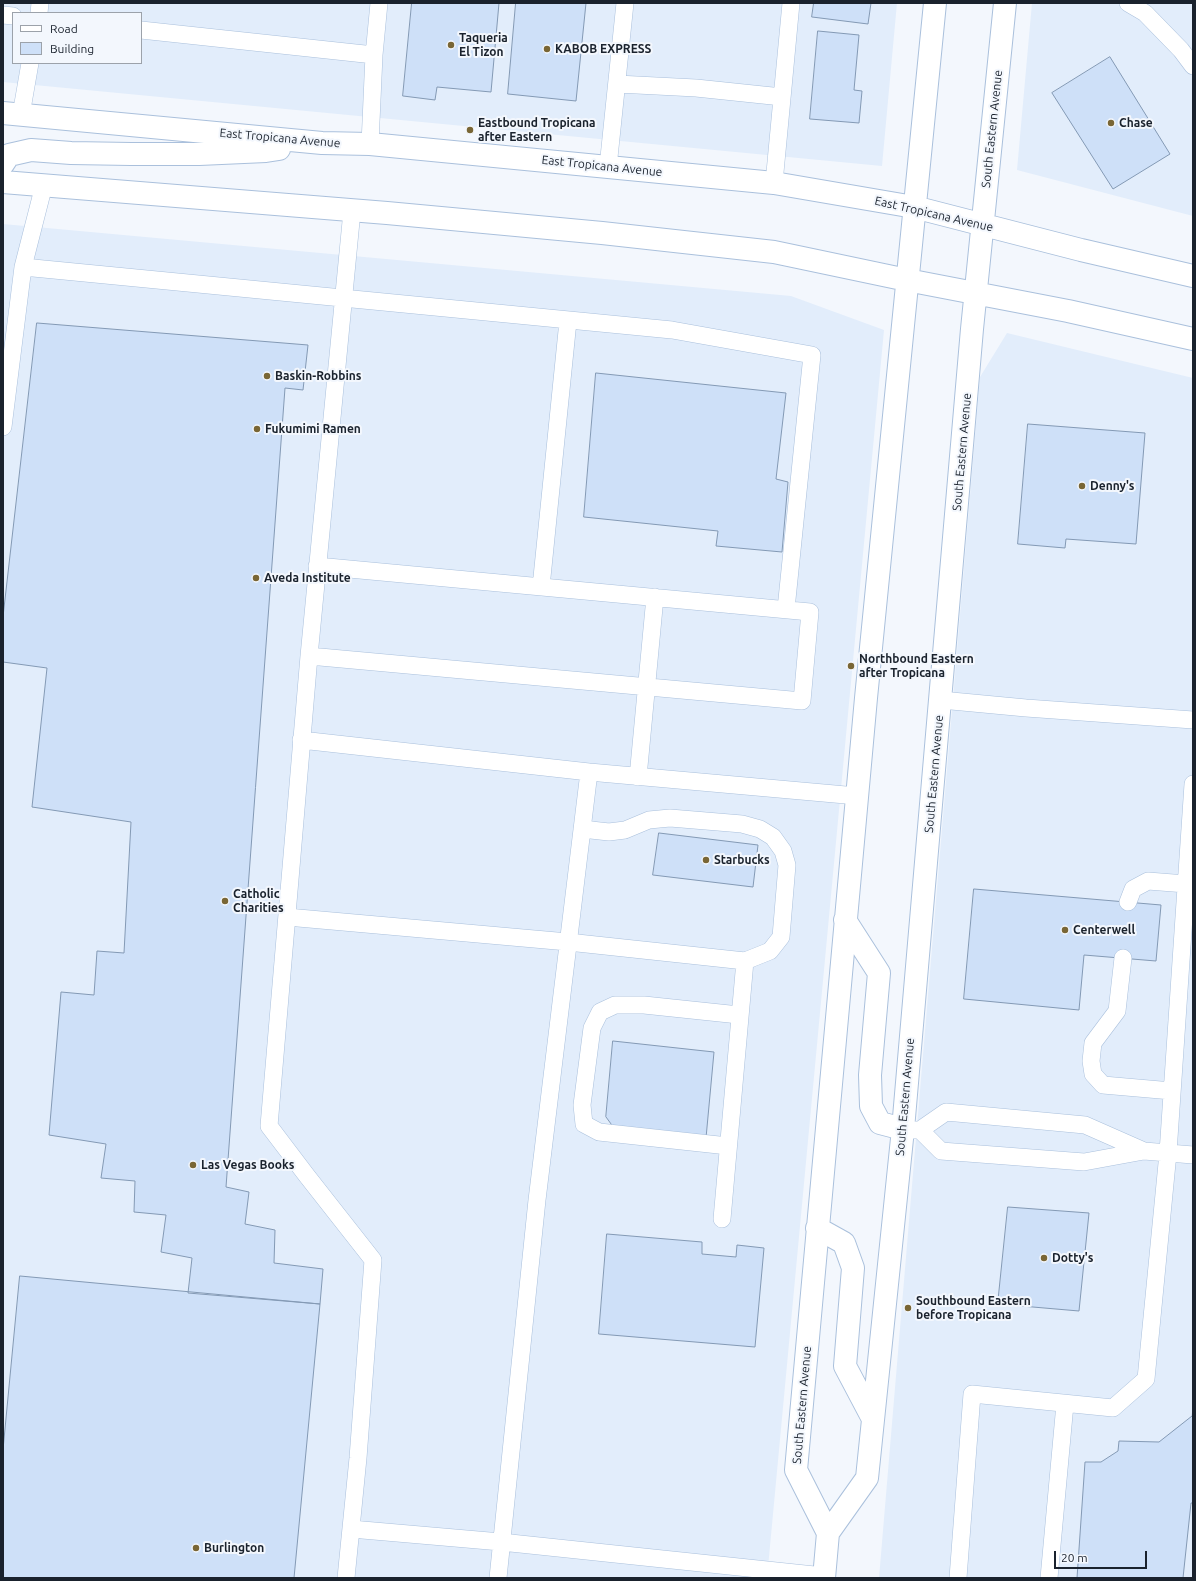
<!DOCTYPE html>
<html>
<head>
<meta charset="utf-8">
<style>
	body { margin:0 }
	#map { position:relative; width:1196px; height:1581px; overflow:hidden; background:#f3f7fd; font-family:Ubuntu,sans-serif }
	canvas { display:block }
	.frame { position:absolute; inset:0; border:4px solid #1a222d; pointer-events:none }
	.legend { position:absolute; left:12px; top:12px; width:130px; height:52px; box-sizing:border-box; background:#f3f7fd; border:1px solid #9ca2aa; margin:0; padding:5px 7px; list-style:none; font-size:12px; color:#1a222d }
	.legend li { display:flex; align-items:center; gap:8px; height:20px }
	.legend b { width:20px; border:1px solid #9ca2aa }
	.scale { position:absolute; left:1054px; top:1551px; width:93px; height:18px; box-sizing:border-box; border:2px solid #1a222d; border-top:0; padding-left:5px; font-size:12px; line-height:14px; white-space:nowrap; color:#1a222d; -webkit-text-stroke:3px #f3f7fd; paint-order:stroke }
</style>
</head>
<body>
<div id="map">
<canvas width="1196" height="1581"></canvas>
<div class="frame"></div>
<ul class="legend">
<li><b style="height:5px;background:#fff"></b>Road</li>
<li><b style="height:11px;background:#cee0f8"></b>Building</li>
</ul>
<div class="scale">20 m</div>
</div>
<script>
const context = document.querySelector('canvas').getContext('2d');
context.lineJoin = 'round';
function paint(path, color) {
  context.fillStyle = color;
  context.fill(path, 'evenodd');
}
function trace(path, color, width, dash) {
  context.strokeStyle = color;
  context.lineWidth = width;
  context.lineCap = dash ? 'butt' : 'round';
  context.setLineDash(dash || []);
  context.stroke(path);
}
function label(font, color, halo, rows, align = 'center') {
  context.font = font + ' Ubuntu,sans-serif';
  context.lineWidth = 4;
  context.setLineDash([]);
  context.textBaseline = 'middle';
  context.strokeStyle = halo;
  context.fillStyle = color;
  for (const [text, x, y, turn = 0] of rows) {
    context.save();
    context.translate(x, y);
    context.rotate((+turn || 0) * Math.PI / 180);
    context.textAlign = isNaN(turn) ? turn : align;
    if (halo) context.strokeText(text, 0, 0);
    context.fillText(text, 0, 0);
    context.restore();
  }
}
paint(new Path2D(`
	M3,3H897L882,166L3,82ZM13,13H141V63H13Z
	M1032,3H1193V216L1017,170Z
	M3,224L791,296L884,330L767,1578H3Z
	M1007,333L1193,378V1578H879L980,377Z`), '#e2edfb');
const building = new Path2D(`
	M412,3H499L491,92L437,87L435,100L403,96Z
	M516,3H586L576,101L508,94Z
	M814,3H871L868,24L812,17Z
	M818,31L859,35L854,90L862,91L859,123L810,119Z
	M1110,57L1170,154L1113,189L1052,93Z
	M37,323L308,345L303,390L285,388L226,1187L249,1192L245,1224L275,1230L274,1263L323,1269L320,1304L188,1293L192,1258L161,1252L166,1215L134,1212L135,1181L101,1178L106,1144L49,1135L61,992L94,995L97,951L124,953L131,822L32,807L47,668L3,662V617Z
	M596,373L786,393L776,479L788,482L782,552L716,546L718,531L584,517Z
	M1028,424L1145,433L1136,544L1066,539L1065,548L1018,544Z
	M659,833L758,845L753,887L653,875Z
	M974,889L1161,905L1156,961L1084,955L1079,1010L964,999Z
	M613,1041L714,1052L706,1138L614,1128L606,1117Z
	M1008,1207L1089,1213L1079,1311L998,1304Z
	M607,1234L702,1242V1254L736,1257L737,1245L764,1248L755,1347L599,1334Z
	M20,1276L320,1304L294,1578H3V1450Z
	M1193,1404V1503H1191L1183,1578H1077L1085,1462H1101L1118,1451L1119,1441L1159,1442L1192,1416Z`);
paint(building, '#cee0f8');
trace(building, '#849ab5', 1);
const service = new Path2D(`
	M1128,3L1145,13L1181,50L1193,66
	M39,13L40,3
	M3,15L13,16
	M141,30L374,55
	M617,84L696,88L782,97
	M21,115L30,63
	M370,144L374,55L379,3
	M608,167L625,3
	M774,183L791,3
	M23,267L672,330L812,355L786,609
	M3,427L23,267L44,185
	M541,587L568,321
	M309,656L802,701L810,612L317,566
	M941,700L1026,708L1193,720
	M301,740L589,772L857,796
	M638,777L655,597
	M582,829L609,832L625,830L649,820L670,818L742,824L760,829L773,837L783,851L787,865L781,937L770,951L745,961
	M1128,902L1133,889L1148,881L1186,884
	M287,917L568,942L745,961L722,1219
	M1123,958L1117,1011L1093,1043L1091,1061L1093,1074L1103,1085L1172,1091
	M910,1130H920L946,1112L1085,1125L1144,1151
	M920,1130L941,1151L1084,1162L1144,1151L1193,1155
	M728,1146L599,1132L584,1124L582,1105L592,1028L600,1012L615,1005H644L739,1015
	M351,1529L501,1542L824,1576
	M346,1578L358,1458L373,1260L307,1176L269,1126L309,656L352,211
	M498,1578L537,1200L589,772
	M958,1578L972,1394L1113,1408L1146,1379L1168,1153L1193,784
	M1049,1578L1065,1404`);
const primary = new Path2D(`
	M3,113L322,143L370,144L774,183L914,207L1081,250L1193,276
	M3,164L9,155L31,150L71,153L131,154H199L266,151L279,149
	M3,182L387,213L602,233L774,252L907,280L1068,311L1193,339
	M845,920L879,973L870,1075L871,1106L880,1123L903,1129
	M817,1228L844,1243L853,1268L845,1366L873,1419
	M828,1533L796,1470L866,698L935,3
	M824,1578L828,1533L867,1478L903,1129L972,329L1005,3`);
trace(service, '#aac0dc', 18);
trace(primary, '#aac0dc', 24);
trace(service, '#fff', 17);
trace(primary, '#fff', 22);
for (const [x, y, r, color] of [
	[451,45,4,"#796635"],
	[547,49,4,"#796635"],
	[1111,123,4,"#796635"],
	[470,130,4,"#796635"],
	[267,376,4,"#796635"],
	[257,429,4,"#796635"],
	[1082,486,4,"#796635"],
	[256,578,4,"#796635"],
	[851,666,4,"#796635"],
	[706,860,4,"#796635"],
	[225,901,4,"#796635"],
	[1065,930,4,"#796635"],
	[193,1165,4,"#796635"],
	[1044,1258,4,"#796635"],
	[908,1308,4,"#796635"],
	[196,1548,4,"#796635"]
]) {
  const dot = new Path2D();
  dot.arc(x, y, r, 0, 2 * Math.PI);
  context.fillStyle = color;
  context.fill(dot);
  trace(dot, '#f3f7fd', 1.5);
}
label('bold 12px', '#1a222d', '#f3f7fd', [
	["Taqueria",459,38],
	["El Tizon",459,52],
	["KABOB EXPRESS",555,49],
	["Eastbound Tropicana",478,123],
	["after Eastern",478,137],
	["Chase",1119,123],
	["Baskin-Robbins",275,376],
	["Fukumimi Ramen",265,429],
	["Denny's",1090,486],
	["Aveda Institute",264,578],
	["Northbound Eastern",859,659],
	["after Tropicana",859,673],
	["Starbucks",714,860],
	["Catholic",233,894],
	["Charities",233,908],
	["Centerwell",1073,930],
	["Las Vegas Books",201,1165],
	["Dotty's",1052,1258],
	["Southbound Eastern",916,1301],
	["before Tropicana",916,1315],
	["Burlington",204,1548]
], 'left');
label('12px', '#1a222d', '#f3f7fd', [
	["South Eastern Avenue",992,129,-84],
	["East Tropicana Avenue",280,138,5],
	["East Tropicana Avenue",602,166,6],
	["East Tropicana Avenue",934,214,13],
	["South Eastern Avenue",962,452,-85],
	["South Eastern Avenue",934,774,-85],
	["South Eastern Avenue",905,1097,-85],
	["South Eastern Avenue",802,1405,-85]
]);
</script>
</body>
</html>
